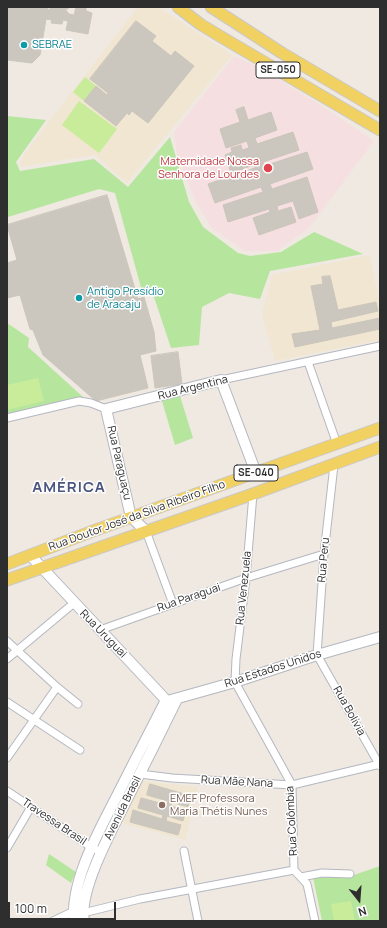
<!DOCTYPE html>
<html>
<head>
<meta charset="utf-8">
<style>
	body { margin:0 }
	#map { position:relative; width:387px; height:928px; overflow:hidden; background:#efe9e1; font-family:Manrope,sans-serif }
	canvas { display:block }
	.frame { position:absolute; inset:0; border:8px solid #2e2e2e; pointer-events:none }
	.north { position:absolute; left:339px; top:880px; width:40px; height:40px; -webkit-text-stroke:3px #fff; paint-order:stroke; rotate:163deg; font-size:11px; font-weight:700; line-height:16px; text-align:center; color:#2e2e2e }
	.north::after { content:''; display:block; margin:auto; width:14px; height:18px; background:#2e2e2e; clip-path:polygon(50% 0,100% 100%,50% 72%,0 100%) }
	.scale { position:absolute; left:8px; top:902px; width:108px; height:18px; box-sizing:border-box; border:2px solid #2e2e2e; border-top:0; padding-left:5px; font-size:12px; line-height:14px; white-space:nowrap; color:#2e2e2e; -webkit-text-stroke:3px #fff; paint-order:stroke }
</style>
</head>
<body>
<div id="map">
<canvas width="387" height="928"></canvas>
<div class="frame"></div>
<div class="north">N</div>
<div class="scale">100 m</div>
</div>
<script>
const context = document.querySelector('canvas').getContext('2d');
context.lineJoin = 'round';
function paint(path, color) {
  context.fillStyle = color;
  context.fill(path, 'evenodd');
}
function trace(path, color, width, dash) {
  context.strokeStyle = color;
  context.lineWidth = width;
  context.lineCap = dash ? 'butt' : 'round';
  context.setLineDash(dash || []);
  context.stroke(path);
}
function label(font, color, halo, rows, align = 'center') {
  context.font = font + ' Manrope,sans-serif';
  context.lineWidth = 3;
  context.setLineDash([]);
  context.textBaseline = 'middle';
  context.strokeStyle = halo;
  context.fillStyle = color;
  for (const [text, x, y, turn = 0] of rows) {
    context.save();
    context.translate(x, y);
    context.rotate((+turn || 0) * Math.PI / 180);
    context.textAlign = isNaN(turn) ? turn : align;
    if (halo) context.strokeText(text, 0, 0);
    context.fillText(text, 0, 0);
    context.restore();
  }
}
paint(new Path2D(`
	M138,7H158L232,55L127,183L95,155L19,167L24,155L47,124Z
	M370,255L380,309V340L275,361L262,314L272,275Z
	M142,781L198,787L185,840L122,823Z`), '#f0e6d1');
paint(new Path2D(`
	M234,56L260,68L325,108L374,141L309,228L277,251H245L213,229L196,203L177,153L174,132Z`), '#f5dfe0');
paint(new Path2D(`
	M7,116L46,120L16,162L20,171L94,159L128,187L170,137L189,202L203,227L238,253L250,256L281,252L314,232L363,254L270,271L260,299L229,293L202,307L199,345L171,348L152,291H142L115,193L99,189L8,217L7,212Z
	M7,323L29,338L28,347L83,397L7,414Z
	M180,396L193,438L175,445L162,401Z
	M49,854L76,872L71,883L46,865Z
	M380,866V921H322L313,877L318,875L348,877Z`), '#b6e59e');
paint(new Path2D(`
	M85,77L96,86L84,101L73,92Z
	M79,101L117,129L99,153L62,125Z
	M38,378L44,401L7,410V385Z
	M351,901L355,921H334L331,904Z`), '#c9ec9a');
const building = new Path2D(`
	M7,7H48L47,11L52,7H68V9H65L69,14L74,15L76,7H86V11L92,13L88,34L66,30L68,21L63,20L62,24L51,23L52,20L46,19L40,55L32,63L7,60Z
	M136,21L156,36L152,41L171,56L175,51L194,66L148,123L132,111L129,115L127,113L116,126L84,101L96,86L107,95L108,93L90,79Z
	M244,107L248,120L271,112L277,130L255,138L257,144L293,132L299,150L263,162L264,166L307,152L313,169L270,184L272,189L307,177L318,212L299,219L293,201L277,206L278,211L291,207L296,222L259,235L253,218L270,212L269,209L228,222L223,205L263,192L261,187L215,203L208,184L255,168L254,165L231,173L225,155L232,152L231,148L241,145L242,150L249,148L247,141L226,148L220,129L240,122L236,110Z
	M107,195L138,299L144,297L154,332L156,351L140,355L148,388L96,401L43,355L33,330L30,329L20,295L7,298V263L17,260L7,225Z
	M330,276L338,310L376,302L378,311L331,322L332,328L380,318V329L295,347L292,334L320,330L311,286L323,284L322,277Z
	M178,352L182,384L155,388L151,356Z
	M150,784L191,796L188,807L172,802L171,806L186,811L183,821L167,816L166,821L181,825L178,835L130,822L133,810L162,819L163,815L138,808L141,798L167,805L168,801L147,795Z`);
paint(building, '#cbc7bf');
trace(building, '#cbc5ba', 1);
const street = new Path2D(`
	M308,362L337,444
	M221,380L380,346
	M7,418L79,401L91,403L106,409
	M334,465L324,554L317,655L380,766
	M253,494L246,578L236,659L235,682L292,785L294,870L307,884L315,921
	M146,531L173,604
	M100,630L246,578L324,554
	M7,641L57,687L78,704
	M7,659L74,603
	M7,702L80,750
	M7,758L57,687
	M140,774L172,778L292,785L380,764
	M7,791L91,847L101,852
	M7,848L31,807
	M184,851L198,921
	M301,877L322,873L350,874
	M83,913L140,899L294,870
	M53,921L74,911`);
const secondary = new Path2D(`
	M146,531L131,517L106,409L221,380L256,473
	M30,555L166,700
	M171,700L235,682L317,655L380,637
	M74,921C71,877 101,828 120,790C135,760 151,730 166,700
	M84,921C78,890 113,828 127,799C144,766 161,732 177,699`);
const primary = new Path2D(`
	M178,7L200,24L223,38L380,130
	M211,7L282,53L380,111
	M7,564L93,531L380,428
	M7,580L253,494L380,447`);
trace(street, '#b4b7c1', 9);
trace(secondary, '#b4b7c1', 12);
trace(primary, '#c9c9c9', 13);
trace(street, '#fff', 7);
trace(secondary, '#fff', 10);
trace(primary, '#f2d163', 11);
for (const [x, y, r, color] of [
	[24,45,4,"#0f9aa8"],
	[268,168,5,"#e0444e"],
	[79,298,4,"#0f9aa8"],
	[162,805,4,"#8d6e63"]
]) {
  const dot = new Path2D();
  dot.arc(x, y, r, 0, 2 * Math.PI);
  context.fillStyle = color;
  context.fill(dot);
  trace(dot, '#fff', 1.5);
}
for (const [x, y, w] of [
	[278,70,44],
	[256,473,44]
]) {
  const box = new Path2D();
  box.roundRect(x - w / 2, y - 8, w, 16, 3);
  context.fillStyle = '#fff';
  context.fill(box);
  trace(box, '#2e2e2e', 1);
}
label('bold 10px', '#2e2e2e', null, [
	["SE-050",278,70],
	["SE-040",256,473]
]);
label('11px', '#0d838f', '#fff', [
	["SEBRAE",32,45],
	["Antigo Presídio",87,292],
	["de Aracaju",87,305]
], 'left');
label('11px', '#be3a42', '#fff', [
	["Maternidade Nossa",259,162],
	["Senhora de Lourdes",259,175]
], 'right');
label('11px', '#2e2e2e', '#fff', [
	["Rua Argentina",193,388,-14],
	["Rua Paraguaçu",119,463,77],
	["Rua Doutor José da Silva Ribeiro Filho",137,516,-20],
	["Rua Peru",324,560,-85],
	["Rua Venezuela",244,588,-84],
	["Rua Paraguai",189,598,-19],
	["Rua Uruguai",103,634,46],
	["Rua Estados Unidos",273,669,-18],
	["Rua Bolívia",349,711,61],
	["Rua Mãe Nana",237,782,3],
	["Avenida Brasil",123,808,-64],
	["Rua Colômbia",292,821,-93],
	["Travessa Brasil",54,822,34]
]);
label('11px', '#785e54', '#fff', [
	["EMEF Professora",170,799],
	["Maria Thétis Nunes",170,812]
], 'left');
context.letterSpacing = '1px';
label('bold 15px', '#4d5680', '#fff', [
	["AMÉRICA",69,488]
]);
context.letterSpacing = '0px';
</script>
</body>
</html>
